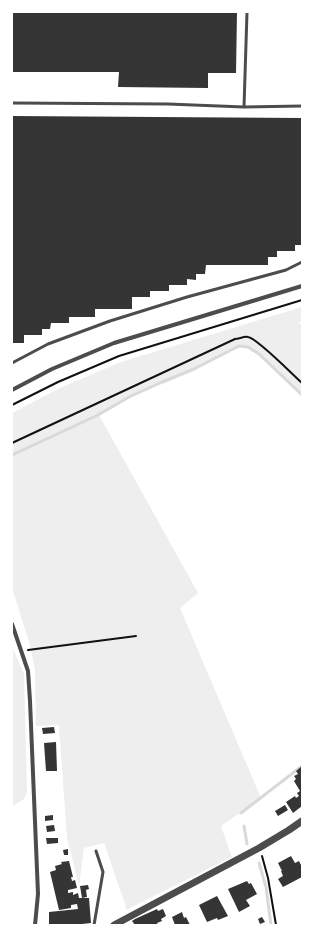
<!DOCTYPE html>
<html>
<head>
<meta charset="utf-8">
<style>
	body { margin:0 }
	#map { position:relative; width:314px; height:937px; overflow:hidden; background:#fff; font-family:Ubuntu,sans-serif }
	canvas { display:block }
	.frame { position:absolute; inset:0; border:13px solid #fff; pointer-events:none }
</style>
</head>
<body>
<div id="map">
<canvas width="314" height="937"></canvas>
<div class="frame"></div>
</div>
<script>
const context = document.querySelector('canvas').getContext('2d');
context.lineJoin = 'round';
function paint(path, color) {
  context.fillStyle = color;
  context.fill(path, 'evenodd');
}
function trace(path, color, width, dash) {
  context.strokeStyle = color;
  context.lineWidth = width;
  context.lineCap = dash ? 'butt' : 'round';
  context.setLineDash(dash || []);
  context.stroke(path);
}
paint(new Path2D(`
	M302,307V321L299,322L302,327V395L259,354L248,347L239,346L194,369L160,383L129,397L99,415L198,593L180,608L261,798L221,826L232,857L126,910L125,904L104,843L84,848L79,886L67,838L59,725L36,726L35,670L30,645L12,588V413L60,388L121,362Z
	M12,647L24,674L27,793L23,800L12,806Z`), '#eee');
trace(new Path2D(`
	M12,455L98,415L129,397L160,383L194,369L239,346L248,347L259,354L302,395
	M241,813L302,766
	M244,826L247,844
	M259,863L266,887L271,925`), '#d9d9d9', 3);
paint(new Path2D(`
	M12,12H237L236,73H208V88L118,87L119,72H12Z
	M12,116L302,118V245H295V251H277V257H268V265H206L205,274H196V280L187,279V285H169V291H150V297H132V309H95V317H69V323H51L50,329H42V335H24V343H12Z
	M54,727L55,733L43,734L42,728Z
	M56,742L57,771H46L44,743Z
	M302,766V806L293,813L286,802L295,796L296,798L299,796L297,793L300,791L294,781L296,779L294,776L298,774L296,771Z
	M285,805L288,810L278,816L275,811Z
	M53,815V820L45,821V816Z
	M54,825L55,831L47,832L46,826Z
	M46,838H58V843L47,844Z
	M68,849V855H64L63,850Z
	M291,856L295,863L299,861L302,867V877L283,887L278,879L283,876L281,871H282L278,863Z
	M69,861L73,877H71L72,881L75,880L77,888L68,890V893L73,892V895L78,893L79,898H89L91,923L73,925H49V912L78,909L77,904L71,905V908L59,910L50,872L56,870L55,866L62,864L61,862Z
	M247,881L249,884L251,883L257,894L246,900L250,906L239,912L228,889Z
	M88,885L89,889L86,890L87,897L82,898L80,886Z
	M217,896L228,916L218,920L217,918L207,922L199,905Z
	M157,909L158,911L163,909L166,916L161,919L162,921L157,923L158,925H135L132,921L135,919Z
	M182,912L184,918L186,917L190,925H175L172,917Z
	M262,917L265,922L260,924L258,919Z`), '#353535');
trace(new Path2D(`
	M12,405L58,382L119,356L302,300
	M12,443L235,339C239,339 244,336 248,337C257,338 293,375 302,383
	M28,650L136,636
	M262,856L268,878L276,925`), '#111', 2);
trace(new Path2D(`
	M12,103L168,104L244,107L302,106
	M244,107L247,12
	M12,363L48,344L110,321L187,297L286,270L302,262
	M94,925L103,872L96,851`), '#4c4c4c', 3);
trace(new Path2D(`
	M12,390L52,369L114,343L302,286
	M12,624L28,671L30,701L38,894L35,925`), '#4c4c4c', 4);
trace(new Path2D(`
	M114,925L259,848L289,830L302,821`), '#4c4c4c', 7);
</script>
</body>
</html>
